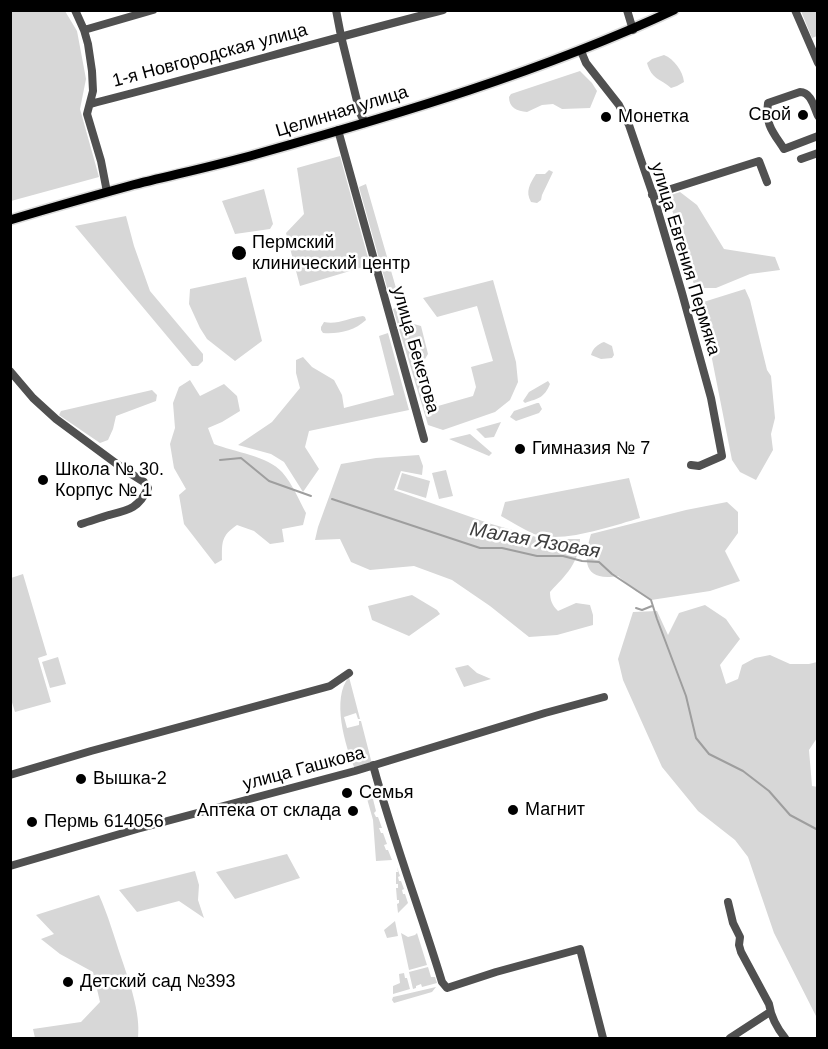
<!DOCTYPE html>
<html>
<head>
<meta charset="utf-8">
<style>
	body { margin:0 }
	#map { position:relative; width:828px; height:1049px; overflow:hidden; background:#fff; font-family:Arial,sans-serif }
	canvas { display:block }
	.frame { position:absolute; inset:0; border:12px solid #000; pointer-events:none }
</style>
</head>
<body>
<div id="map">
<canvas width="828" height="1049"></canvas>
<div class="frame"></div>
</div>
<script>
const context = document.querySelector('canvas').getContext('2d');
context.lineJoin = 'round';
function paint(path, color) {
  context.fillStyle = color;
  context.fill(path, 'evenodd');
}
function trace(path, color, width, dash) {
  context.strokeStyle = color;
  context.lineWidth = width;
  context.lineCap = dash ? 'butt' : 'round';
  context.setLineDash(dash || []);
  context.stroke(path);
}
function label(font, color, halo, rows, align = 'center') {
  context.font = font + ' Arial,sans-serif';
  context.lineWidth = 5;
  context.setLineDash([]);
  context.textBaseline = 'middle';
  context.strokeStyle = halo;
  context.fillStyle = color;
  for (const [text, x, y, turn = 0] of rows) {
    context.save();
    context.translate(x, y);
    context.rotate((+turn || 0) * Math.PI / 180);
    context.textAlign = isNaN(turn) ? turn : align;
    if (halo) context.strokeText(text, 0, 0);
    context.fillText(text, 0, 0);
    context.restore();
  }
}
paint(new Path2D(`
	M11,10L65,11L77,31L86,79L80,109L99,177L11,201Z
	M801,11H817V36L812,38Z
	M664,55C674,59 683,71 684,82L677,86L671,88C660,78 652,80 647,63L652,59Z
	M580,71L592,83L597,91L590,108L562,109L553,104L542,105L527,112C517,111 509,108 509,97L511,94Z
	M340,156L370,265L300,286L286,233L304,214L297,168Z
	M549,170L553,172L542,195L541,200L537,203L531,202C525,191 530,184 536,174H545Z
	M366,184L396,288L388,291L359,187Z
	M264,189L273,224L270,229L235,234L222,201Z
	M680,192L697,205L724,249L775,257L780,270L750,274L716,288H695L668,196Z
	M126,216L134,246L150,291L203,354V361L198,366H192L75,226Z
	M246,277L262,341L235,361L207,339L200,328L189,304L190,289Z
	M493,280L516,362L518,382L510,400L495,412L443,430L428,425L393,309L400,306L410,323L421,326L428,354L422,364L438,406L473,396L476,387L471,367L493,361L477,306L437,317L423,298Z
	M745,289L750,300L767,370L771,376L775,418L771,434L773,450L756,480L740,472L732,460L712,359L697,304Z
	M363,316L365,317L366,320C354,331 339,334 323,333L321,330V327L324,322C337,325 349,318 363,316Z
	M388,333L409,410L309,431L305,447L319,469L303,492L284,462L271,454L238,445L272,422L300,388L296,373V360L303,357L312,367L334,380L342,395L344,408L394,395L379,336Z
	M604,342L612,346L614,355L612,358L601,359L591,355C593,348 598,344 604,342Z
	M190,380L200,396L224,384L237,396L240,411L222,422L208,428L214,444C234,452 268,456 282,472C292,483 299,500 306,513L303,525L282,529L284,542L270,544L254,531L237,525C221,536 222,542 222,560L215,564L184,524L179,495L186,489L174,468L170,444L175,428L173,403L179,387Z
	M548,381L550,384C544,398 539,398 525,403L523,401L529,392Z
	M152,390L157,395L156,401L116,416L113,429L108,440L100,443L59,415L61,411Z
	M537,403H539L542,409L539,413L516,421L510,417L514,411Z
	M501,422L494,437L485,438L476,429Z
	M470,434L492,453L489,456L449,439Z
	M419,455L423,466L422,475L401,471L394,490L488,523L543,539H580C579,563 566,575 550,592C550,600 552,605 558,611L576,603L590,605L593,615V625L557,635L529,637L490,606L452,580L414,566L370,570L351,562L340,539L315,540L318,527L341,464L376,458Z
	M446,470L453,496L439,499L432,473Z
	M402,473L430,481L426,498L397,489Z
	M629,478L640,518C612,526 562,544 534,534C523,529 512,522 501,516L505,502Z
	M727,502L738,512V533L725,551L740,581L710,591L651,600L636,591L618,576C583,582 583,560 591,534L686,510Z
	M23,574L47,655L38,658L51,702L15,712L10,696L11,578Z
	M412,595L437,610L440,614L409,636L372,620L368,606Z
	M705,605L726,619L740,639L720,665L726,684L738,679L742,665L755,658L770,655L790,664H809L817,662V738L809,750L812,786L818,787L817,1018L774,933L748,857L735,840L698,811L662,767L623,680L618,659L633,612L657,611L668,635L679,613Z
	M58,657L66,684L50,688L42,662Z
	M468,665L477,673L491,679L464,687L455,668Z
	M349,677L360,719H358L356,713L344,717L347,728L359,725V721H361L372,764L355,769C345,746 331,698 349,677Z
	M366,795L373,799L376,811L374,813L376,817H378L382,828H379L381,833H383L387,844L384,845L386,850H388L392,860L376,861L373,820Z
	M287,854L300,878L235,899L216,872Z
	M397,867L400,876L398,877L399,881H401L404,889L402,890L403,894H405L408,903L398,913L397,904L399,903V900H397L396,888H398V884H396V872H398Z
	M195,871L199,885L198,900L204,918L179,901L137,912L119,890Z
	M99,895C108,915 114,936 121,957C129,981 141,1013 138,1038H35L33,1029L81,1022L100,1002L93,972L60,954L41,939L54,934L36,915Z
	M395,921L398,936L387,938L384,930Z
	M401,933L408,937L415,935L417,933L427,965L409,970Z
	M428,967L431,977H435L437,983L422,987L421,984L416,986V988L413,989L409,972Z
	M404,973L405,978H407L410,989L393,994V986L400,983L399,974Z
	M436,987L432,992L394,1003L392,1000L393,997Z`), '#d7d7d7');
trace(new Path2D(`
	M220,460L241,458L269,481L311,496
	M332,499L480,548H502L537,556H563L582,561L599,562L612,574L651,600L657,619L686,696L696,738L709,754L743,771L769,791L790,815L818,830
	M636,608L642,610L652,606`), '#9e9e9e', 2);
const major = new Path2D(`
	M10,220C50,208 89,197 129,186C172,175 215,166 257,154C399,114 541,72 674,10`);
trace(major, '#dbdbdb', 12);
trace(new Path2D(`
	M75,10L84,30L88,44L92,71L93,91L87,114L101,161L107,192
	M336,10L341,36L360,113L365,123
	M627,10L633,30
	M795,10L818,63
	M84,30L153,10
	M581,51L586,63L619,105L629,125L654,198L682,293L711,398L722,456L699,466L691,465
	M90,104C208,74 325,40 443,10
	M818,116C814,107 811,92 800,92L768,103C765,125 773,132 784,149L818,136
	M338,130L424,439
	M801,159L818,153
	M652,195L759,161L767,182
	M10,371L33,398L56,419L125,470L144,482L148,488C139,508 129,510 109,515C100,518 90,521 81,524
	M373,765C393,839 420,910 442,982L447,988L496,972L580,949L603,1038
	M10,775L91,751L330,686L349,673
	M10,866L137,829L355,771L545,713L604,697
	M728,902L733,923L740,937L739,945L741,952L769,1004C771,1017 777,1028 785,1038
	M730,1038L770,1012`), '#505050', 8);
trace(major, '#000', 9);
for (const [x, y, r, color] of [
	[803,115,6,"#000"],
	[606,117,6,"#000"],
	[239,253,8,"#000"],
	[520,449,6,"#000"],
	[43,480,6,"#000"],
	[81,779,6,"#000"],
	[347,793,6,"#000"],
	[513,810,6,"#000"],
	[353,811,6,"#000"],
	[32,822,6,"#000"],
	[68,982,6,"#000"]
]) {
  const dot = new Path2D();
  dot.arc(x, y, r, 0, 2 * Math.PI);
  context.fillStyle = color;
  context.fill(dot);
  trace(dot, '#fff', 2);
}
label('18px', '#000', '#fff', [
	["1-я Новгородская улица",210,56,-15],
	["Целинная улица",342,112,-17],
	["улица Евгения Пермяка",685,259,73],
	["улица Бекетова",415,350,74],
	["улица Гашкова",304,769,-15]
]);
label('18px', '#000', '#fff', [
	["Свой",791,115,"right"],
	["Монетка",618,117],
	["Пермский",252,243],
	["клинический центр",252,264],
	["Гимназия № 7",532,449],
	["Школа № 30.",55,470],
	["Корпус № 1",55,491],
	["Вышка-2",93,779],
	["Семья",359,793],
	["Магнит",525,810],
	["Аптека от склада",341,811,"right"],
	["Пермь 614056",44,822],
	["Детский сад №393",80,982]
], 'left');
label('italic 20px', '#3f3f3f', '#fff', [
	["Малая Язовая",535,541,10]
]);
</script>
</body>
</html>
